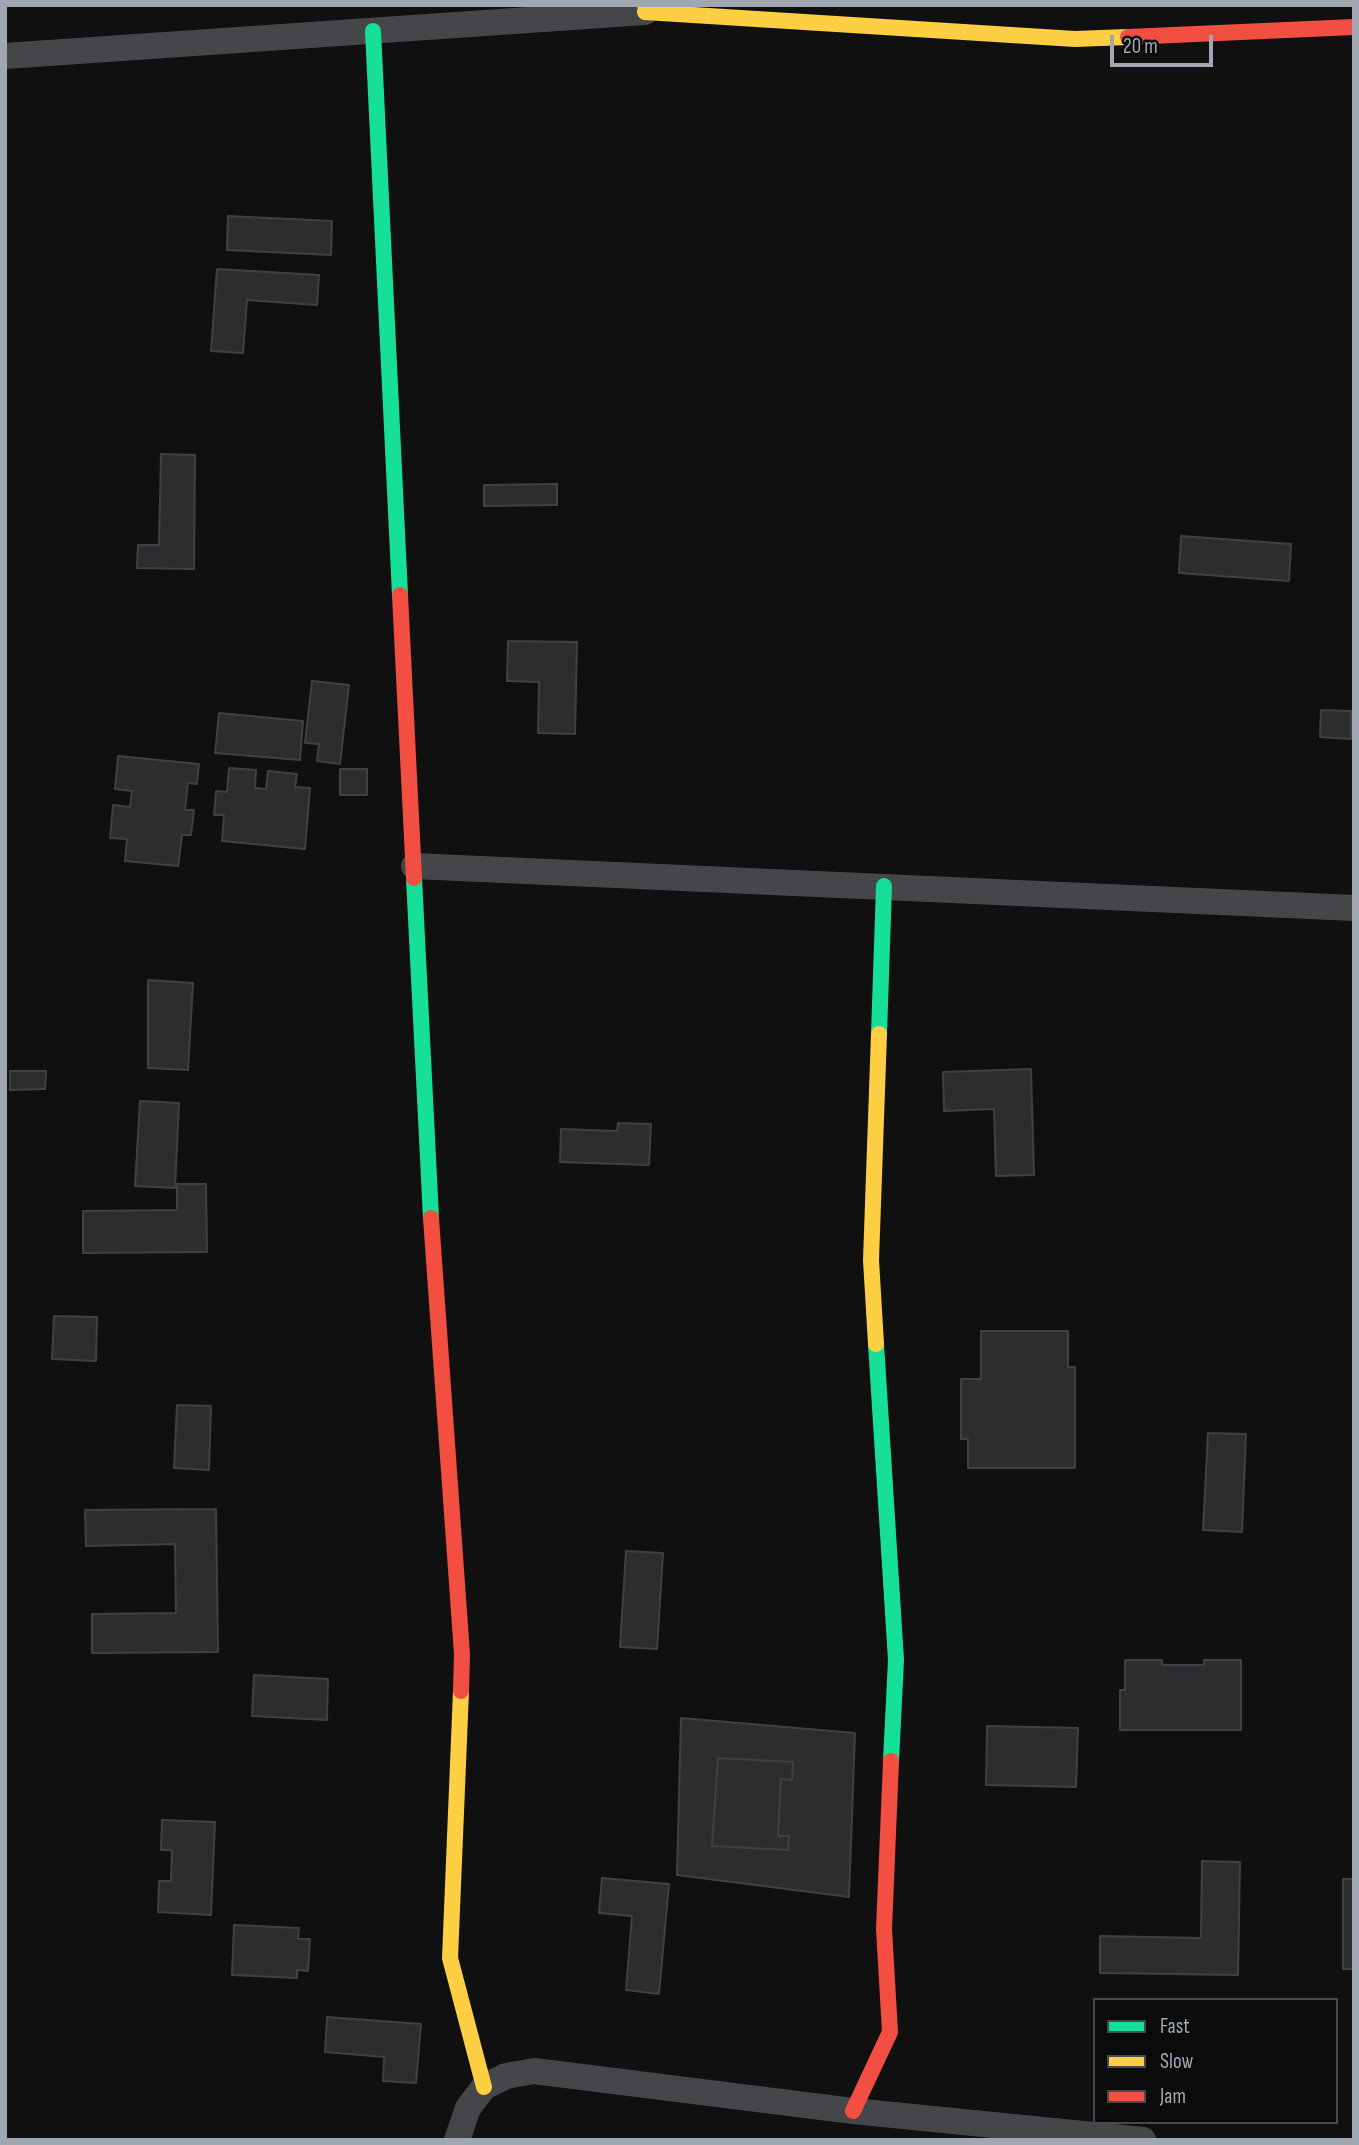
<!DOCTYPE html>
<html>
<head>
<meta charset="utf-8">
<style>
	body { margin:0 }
	#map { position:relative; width:1359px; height:2145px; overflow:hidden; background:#101011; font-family:"Sofia Sans Condensed",sans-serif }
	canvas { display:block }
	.frame { position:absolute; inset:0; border:7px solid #a1a7b1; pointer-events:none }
	.legend { position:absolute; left:1093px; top:1998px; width:245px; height:126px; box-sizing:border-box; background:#0b0b0c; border:2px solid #47494e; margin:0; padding:9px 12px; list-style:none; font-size:21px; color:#a1a7b1 }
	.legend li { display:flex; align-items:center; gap:14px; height:35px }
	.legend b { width:35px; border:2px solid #47494e }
	.scale { position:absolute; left:1110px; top:35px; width:103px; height:32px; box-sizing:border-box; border:4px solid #a1a7b1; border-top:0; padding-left:9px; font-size:21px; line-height:24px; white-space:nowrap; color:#a1a7b1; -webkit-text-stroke:5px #0b0b0c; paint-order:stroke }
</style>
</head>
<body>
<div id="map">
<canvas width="1359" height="2145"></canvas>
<div class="frame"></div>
<ul class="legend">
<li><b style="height:9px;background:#16e098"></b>Fast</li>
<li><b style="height:9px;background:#ffcf43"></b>Slow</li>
<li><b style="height:9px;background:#f24e42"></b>Jam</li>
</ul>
<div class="scale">20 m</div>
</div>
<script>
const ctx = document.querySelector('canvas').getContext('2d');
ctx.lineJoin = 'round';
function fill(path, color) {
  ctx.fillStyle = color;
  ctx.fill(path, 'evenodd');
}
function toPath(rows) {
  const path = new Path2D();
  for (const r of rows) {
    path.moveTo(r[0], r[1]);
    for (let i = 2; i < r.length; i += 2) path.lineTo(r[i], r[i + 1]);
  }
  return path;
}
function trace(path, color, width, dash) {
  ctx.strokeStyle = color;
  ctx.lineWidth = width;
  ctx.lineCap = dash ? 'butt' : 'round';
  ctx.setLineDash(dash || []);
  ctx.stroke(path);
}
const building = toPath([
	[228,216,332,221,331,255,227,250,228,216],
	[217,269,319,275,317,305,247,300,243,353,211,351,217,269],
	[161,454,195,455,194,569,137,568,138,545,159,545,161,454],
	[557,484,557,505,484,506,484,485,557,484],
	[1181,536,1291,544,1289,581,1179,573,1181,536],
	[508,641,577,642,575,734,538,733,539,682,507,681,508,641],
	[312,681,349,685,340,764,317,761,319,744,305,743,312,681],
	[1321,710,1351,711,1351,739,1320,737,1321,710],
	[219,713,303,721,300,760,215,753,219,713],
	[118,756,199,764,197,784,188,783,185,810,194,810,191,835,182,835,178,866,125,861,127,839,110,838,113,805,130,807,132,791,115,789,118,756],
	[229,768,256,770,255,788,266,789,268,771,297,774,295,787,310,788,305,849,222,841,224,815,214,815,216,791,227,792,229,768],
	[340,769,367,769,367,795,340,795,340,769],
	[148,980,193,983,188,1070,148,1068,148,980],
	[1031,1069,1034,1175,996,1176,994,1109,944,1111,943,1072,1031,1069],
	[10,1071,46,1071,45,1089,10,1090,10,1071],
	[140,1101,179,1103,175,1188,135,1186,140,1101],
	[618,1123,651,1124,649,1165,560,1162,561,1129,617,1131,618,1123],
	[177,1184,206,1184,207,1252,83,1253,83,1211,177,1210,177,1184],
	[54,1316,97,1317,96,1361,52,1359,54,1316],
	[981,1331,1068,1331,1068,1367,1075,1367,1075,1468,968,1468,968,1439,961,1439,961,1379,981,1379,981,1331],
	[177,1405,211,1406,209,1470,174,1468,177,1405],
	[1208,1433,1246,1434,1242,1532,1203,1530,1208,1433],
	[216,1509,218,1652,92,1653,92,1614,176,1613,175,1544,86,1546,85,1510,216,1509],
	[626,1551,663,1553,657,1649,620,1647,626,1551],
	[1125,1660,1162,1660,1162,1665,1204,1665,1204,1660,1241,1660,1241,1730,1120,1730,1120,1690,1125,1690,1125,1660],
	[254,1675,328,1679,327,1720,252,1716,254,1675],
	[681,1718,855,1733,849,1897,677,1875,681,1718],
	[718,1758,793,1762,792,1780,781,1779,778,1836,789,1836,788,1850,712,1846,718,1758],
	[987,1726,1078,1728,1076,1787,986,1785,987,1726],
	[718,1758,793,1762,792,1780,781,1779,778,1836,789,1836,788,1850,712,1846,718,1758],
	[162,1820,215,1822,211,1915,158,1912,159,1881,171,1881,172,1850,161,1850,162,1820],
	[1202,1861,1240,1862,1238,1975,1100,1973,1100,1936,1201,1938,1202,1861],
	[602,1878,669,1884,659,1994,626,1990,632,1916,599,1913,602,1878],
	[1343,1879,1354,1879,1354,1969,1343,1969,1343,1879],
	[234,1925,299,1928,298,1939,310,1939,308,1971,297,1970,297,1978,232,1975,234,1925],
	[327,2017,421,2024,416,2083,383,2081,384,2057,325,2052,327,2017]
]);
const street = toPath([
	[5,56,645,12],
	[414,866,1354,908],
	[457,2140,468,2108,484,2087,506,2076,534,2071,853,2111,1143,2140]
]);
const fast = toPath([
	[373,31,400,595],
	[414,878,431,1218],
	[879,1034,884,886],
	[876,1344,896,1660,891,1761]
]);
const slow = toPath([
	[646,5,645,12,1075,39,1128,37],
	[876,1344,871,1260,879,1034],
	[461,1691,450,1958,484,2087]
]);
const jam = toPath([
	[1128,37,1354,27],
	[400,595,414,878],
	[431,1218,462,1654,461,1691],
	[853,2111,890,2032,884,1929,891,1761]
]);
fill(building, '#2c2d2e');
trace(building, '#404144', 2);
trace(street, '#454649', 26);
trace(fast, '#16e098', 16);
trace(slow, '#ffcf43', 16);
trace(jam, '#f24e42', 16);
</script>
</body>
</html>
